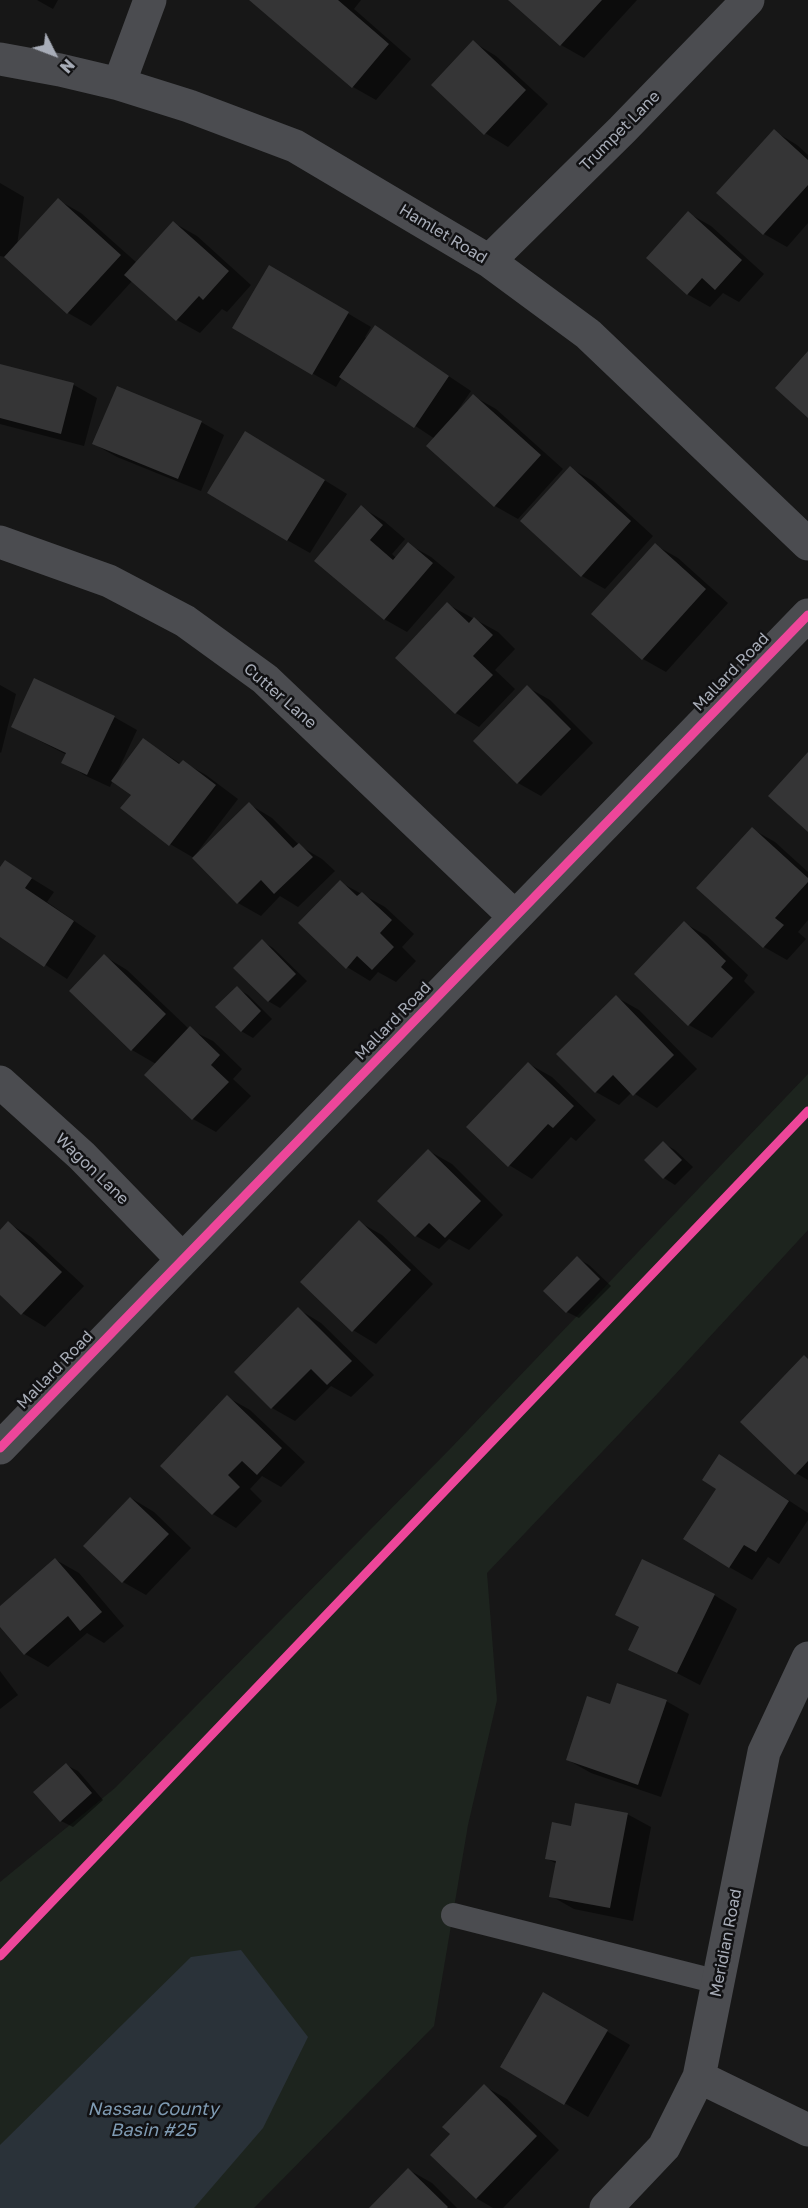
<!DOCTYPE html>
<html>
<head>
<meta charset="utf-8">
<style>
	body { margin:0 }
	#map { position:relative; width:808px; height:2208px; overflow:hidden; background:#171717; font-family:"Golos Text",sans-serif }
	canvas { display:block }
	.north { position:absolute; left:24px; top:24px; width:60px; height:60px; -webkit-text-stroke:4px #111113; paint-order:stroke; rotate:132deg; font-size:16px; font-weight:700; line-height:24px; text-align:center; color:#a8adb8 }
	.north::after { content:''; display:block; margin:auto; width:21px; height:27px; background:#a8adb8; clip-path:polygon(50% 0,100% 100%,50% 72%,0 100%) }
</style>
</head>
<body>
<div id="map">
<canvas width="808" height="2208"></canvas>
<div class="north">N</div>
</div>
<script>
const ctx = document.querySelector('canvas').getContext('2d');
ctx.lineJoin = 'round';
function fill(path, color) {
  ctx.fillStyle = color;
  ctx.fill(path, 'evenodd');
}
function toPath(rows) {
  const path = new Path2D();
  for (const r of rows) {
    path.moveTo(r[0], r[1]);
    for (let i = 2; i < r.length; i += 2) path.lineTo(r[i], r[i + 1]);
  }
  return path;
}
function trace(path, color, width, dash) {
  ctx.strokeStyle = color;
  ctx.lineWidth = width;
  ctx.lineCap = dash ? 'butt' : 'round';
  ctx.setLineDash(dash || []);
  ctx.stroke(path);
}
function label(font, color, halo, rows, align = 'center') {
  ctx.font = font + ' "Golos Text",sans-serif';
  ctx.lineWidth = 5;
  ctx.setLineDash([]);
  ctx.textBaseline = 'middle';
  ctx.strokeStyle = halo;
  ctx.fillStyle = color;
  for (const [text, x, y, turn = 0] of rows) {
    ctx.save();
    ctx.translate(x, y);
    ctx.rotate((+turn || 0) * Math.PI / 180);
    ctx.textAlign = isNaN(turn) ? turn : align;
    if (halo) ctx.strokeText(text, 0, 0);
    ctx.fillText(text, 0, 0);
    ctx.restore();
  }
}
const green = toPath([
	[808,1074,808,1230,658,1393,487,1573,497,1700,468,1825,434,2026,254,2208,0,2208,0,1882,115,1788,450,1449]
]);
const water = toPath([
	[241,1950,308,2037,263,2128,194,2208,0,2208,0,2145,191,1957]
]);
const shadow = toPath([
	[37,0,58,0,53,9],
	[252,0,361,0,354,9,411,59,376,100,353,87],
	[511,0,637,0,584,58,561,45],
	[473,42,496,56,548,104,508,147,485,133],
	[774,131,797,145,808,155,808,223,787,247,764,234],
	[0,183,24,197,17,245,58,200,81,213,137,263,174,223,197,236,251,285,227,312,222,309,200,333,177,320,133,280,91,326,68,313,6,257,0,256],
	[688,213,711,226,764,274,739,302,723,293,710,307,687,294],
	[269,267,371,327,365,337,367,339,375,327,471,391,458,410,460,411,473,396,496,409,563,469,518,519,495,506,435,439,342,377,336,387,234,328],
	[0,366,74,385,97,398,84,446,0,424],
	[201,422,224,435,201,491,117,457,94,444],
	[269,446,347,494,310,553,287,540],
	[570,468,593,481,653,536,605,589,582,576],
	[361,507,384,521,405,539,392,554,396,558,408,544,431,557,455,577,407,632,384,619],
	[655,545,678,558,728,603,666,672,643,659,593,614],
	[447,604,498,632,515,649,495,670,515,689,479,727,456,713,397,658],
	[0,685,16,694,1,753,0,752],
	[527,687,550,700,593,743,541,796,518,783],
	[114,717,137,730,117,773,144,740,181,764,183,762,206,775,238,799,196,854,249,804,272,818,300,846,322,859,335,871,298,907,280,896,261,916,238,903,194,858,170,844,123,808,133,795,113,780,110,787,86,776,63,762,67,755,13,727],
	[752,829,775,842,808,872,808,920,798,932,806,939,787,960,764,947,698,888],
	[5,862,54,892,47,902,96,936,67,979,0,935,0,869],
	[340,882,385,907,414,934,402,947,416,961,396,982,378,972,370,981,347,967],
	[684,923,707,936,748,975,744,981,755,992,712,1038,689,1025,636,974],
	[262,941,273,948,307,981,280,1008,268,1001],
	[104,956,127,970,189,1029,213,1041,242,1069,233,1079,251,1096,216,1132,193,1119,156,1064,132,1050],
	[237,988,248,995,272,1019,253,1038,241,1031],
	[616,997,639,1010,697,1069,657,1108,632,1092,619,1105,596,1092],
	[529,1064,552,1077,596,1120,576,1141,571,1137,532,1179,509,1165],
	[663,1143,675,1150,693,1167,675,1185,664,1178],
	[429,1151,452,1164,503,1215,469,1250,449,1239,439,1249,416,1236],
	[359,1222,382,1235,433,1284,376,1344,353,1330],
	[8,1223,31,1237,84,1286,45,1327,22,1313,0,1292,0,1232],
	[577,1258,589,1265,611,1286,579,1318,567,1312],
	[298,1309,321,1323,374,1375,351,1397,331,1386,295,1421,272,1408],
	[808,1359,808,1480,796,1473],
	[227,1397,250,1410,305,1462,281,1487,262,1476,250,1489,262,1501,236,1528,213,1514,162,1465],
	[742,1470,808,1513,808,1520,779,1564,768,1557,752,1580,729,1567],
	[131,1498,154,1512,191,1548,146,1595,123,1582],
	[56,1560,79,1573,124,1626,104,1643,87,1633,48,1667,25,1654,0,1624,0,1608],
	[714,1595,737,1609,700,1685,630,1649,640,1628,617,1615],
	[0,1671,18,1695,0,1709],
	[666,1701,689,1714,661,1797,591,1773,568,1760,611,1706],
	[66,1765,78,1771,103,1800,73,1827,61,1821],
	[627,1814,651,1827,633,1921,574,1909,551,1896,557,1864,546,1858,572,1827],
	[544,1994,630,2045,588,2117,502,2066],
	[484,2086,507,2099,559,2150,503,2208,493,2208,476,2198,452,2134],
	[409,2170,432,2183,457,2208,371,2208]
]);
const building = toPath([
	[249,0,338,0,389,44,352,88],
	[508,0,602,0,560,46],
	[473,40,526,90,484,135,431,85],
	[774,129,808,160,808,185,763,235,716,193],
	[58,198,121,255,67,314,4,257],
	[688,211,742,260,715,290,702,278,687,295,646,258],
	[173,221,229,271,203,300,199,296,176,321,124,275],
	[269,265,349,312,312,375,232,328],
	[375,325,449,376,414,428,339,377],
	[808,351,808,418,775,388],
	[0,364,74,383,61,434,0,418],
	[117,386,202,421,178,479,92,444],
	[473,394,541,455,494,507,426,446],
	[245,431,325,480,287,541,207,493],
	[570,466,631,521,581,577,520,521],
	[361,505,383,525,370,540,393,560,408,542,433,563,384,620,314,561],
	[655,543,706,589,642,660,591,614],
	[447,602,469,623,474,617,493,635,473,656,493,675,455,714,395,658],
	[34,678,115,716,87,775,61,763,66,753,11,727],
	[527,685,571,729,517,784,473,741],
	[143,738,179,764,183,760,216,785,169,846,120,808,131,795,111,781],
	[808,752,808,832,768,796],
	[249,802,293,848,299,843,313,857,274,894,261,880,237,904,192,858],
	[752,827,808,878,808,882,775,918,784,925,763,948,696,888],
	[5,860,32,878,25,888,74,921,44,967,0,937,0,867],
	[340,880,357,896,362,892,392,920,380,933,394,947,372,970,357,956,346,969,298,923],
	[684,921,726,961,721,967,733,978,688,1026,634,974],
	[262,939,296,974,268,1002,233,968],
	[104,954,166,1014,131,1051,69,991],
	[237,986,261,1011,241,1032,215,1007],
	[616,995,674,1055,633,1096,613,1075,595,1093,556,1054],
	[190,1026,220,1055,211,1065,229,1082,192,1120,144,1075],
	[528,1062,574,1106,553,1128,548,1124,508,1167,466,1127],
	[663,1141,682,1160,663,1179,644,1160],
	[428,1149,481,1201,445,1238,429,1223,415,1237,377,1201],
	[359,1220,411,1270,352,1332,300,1282],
	[8,1221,62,1272,21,1315,0,1295,0,1230],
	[577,1256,600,1279,566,1313,543,1291],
	[298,1307,352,1361,327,1385,311,1369,271,1409,234,1372],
	[804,1355,808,1359,808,1461,795,1475,740,1422],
	[227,1395,282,1448,257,1475,242,1461,228,1475,240,1487,212,1515,160,1466],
	[719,1454,789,1501,756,1552,744,1545,729,1568,683,1539,716,1489,702,1480],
	[130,1497,169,1534,122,1583,83,1546],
	[55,1558,102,1612,80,1631,68,1616,24,1655,0,1627,0,1606],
	[642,1559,715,1594,677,1673,628,1650,639,1627,615,1615],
	[617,1683,667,1700,638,1785,566,1760,587,1696,610,1704],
	[66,1763,92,1793,60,1822,33,1792],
	[575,1803,628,1813,610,1908,549,1897,556,1861,545,1859,552,1822,571,1826],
	[543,1992,608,2030,564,2105,500,2067],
	[484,2084,537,2136,476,2199,430,2155,450,2134,442,2127],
	[408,2168,448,2207,447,2208,369,2208]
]);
const service = toPath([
	[453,1915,718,1982]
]);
const minor = toPath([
	[0,59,60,70,119,84,189,106,295,146,489,261,588,334,808,544],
	[119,84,150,0],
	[489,261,622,130,748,0],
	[0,542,109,581,185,621,265,679,515,917],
	[0,1082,82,1156,182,1259],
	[0,1448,808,615],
	[699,2077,808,2130],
	[606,2208,664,2147,699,2077,764,1752,808,1658]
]);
const cycleway = toPath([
	[0,1448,808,615],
	[0,1956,808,1111]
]);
const streetNames = [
	["Trumpet Lane",620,131,-45],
	["Hamlet Road",443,234,31],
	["Mallard Road",731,672,-46],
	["Cutter Lane",280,696,41],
	["Mallard Road",393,1021,-46],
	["Wagon Lane",92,1169,44],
	["Mallard Road",55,1370,-46],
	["Meridian Road",726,1943,-79]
];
const waterNames = [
	["Nassau County",153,2109],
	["Basin #25",153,2130]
];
fill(green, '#1d241e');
fill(water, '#2a3239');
fill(shadow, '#0007');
fill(building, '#353536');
trace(service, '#4b4c50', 24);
trace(minor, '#4b4c50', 33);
trace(cycleway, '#ed469a', 9);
label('16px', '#a8adb8', '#111113', streetNames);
label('italic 18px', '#7f9bb3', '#111113', waterNames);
</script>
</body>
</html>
